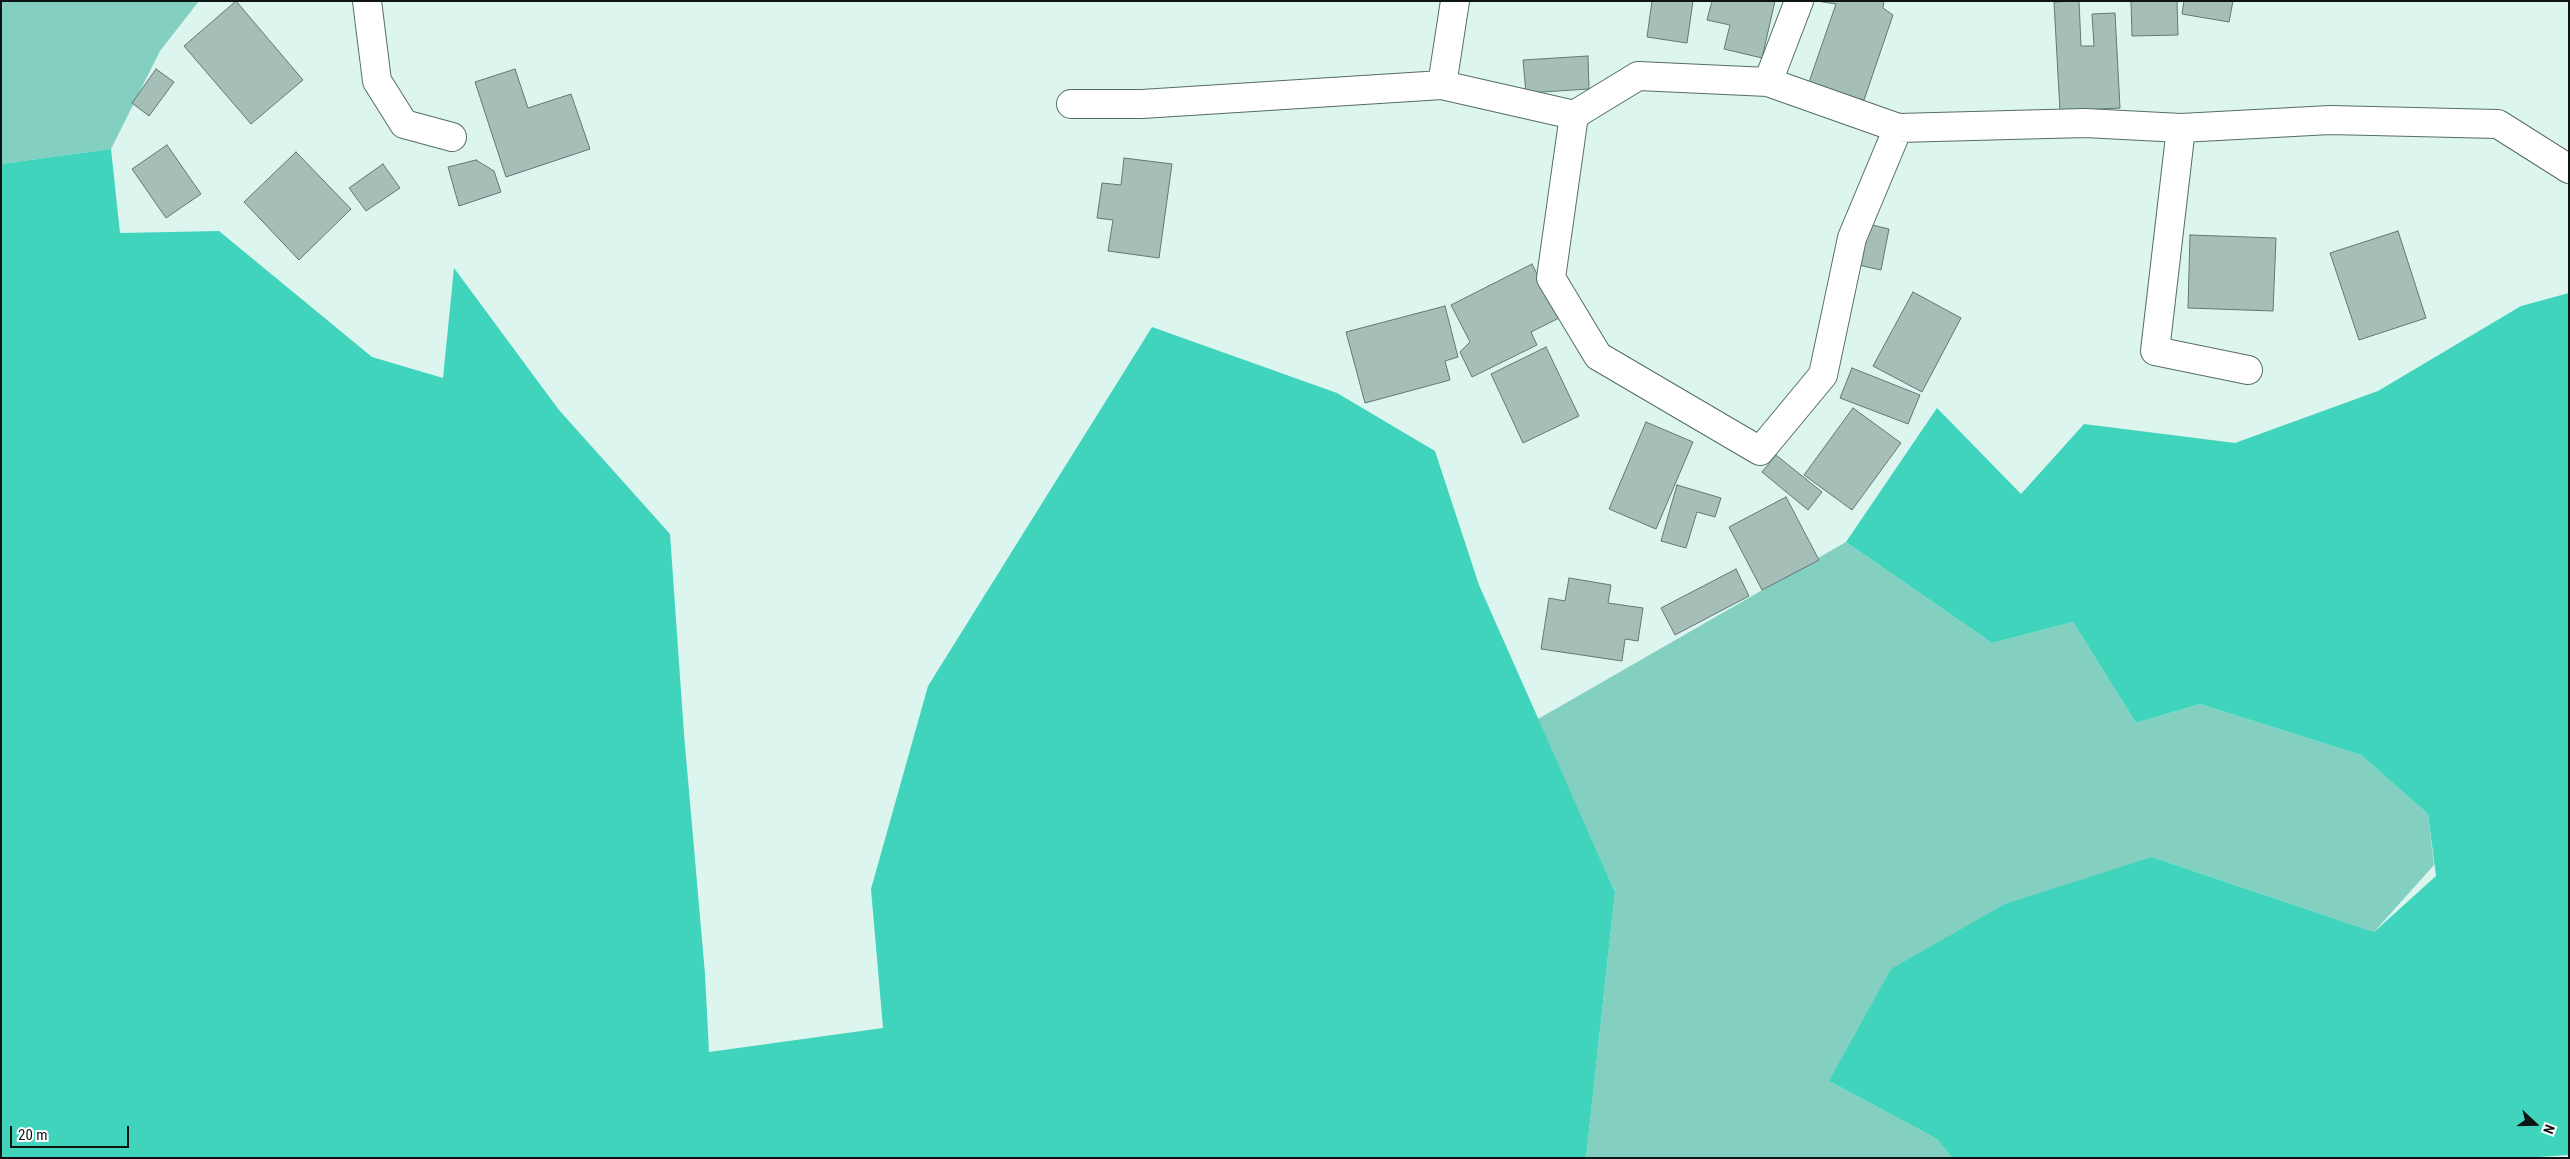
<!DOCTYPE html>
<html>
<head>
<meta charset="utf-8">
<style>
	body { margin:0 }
	#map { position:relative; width:2570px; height:1159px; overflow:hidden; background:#dcf5ef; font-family:"Roboto Condensed",sans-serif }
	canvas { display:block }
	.frame { position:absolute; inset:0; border:2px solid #0c1513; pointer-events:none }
	.north { position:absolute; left:2510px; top:1099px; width:50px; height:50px; -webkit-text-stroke:4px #fff; paint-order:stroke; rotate:111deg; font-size:14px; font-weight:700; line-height:20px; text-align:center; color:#0c1513 }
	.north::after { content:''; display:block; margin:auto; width:18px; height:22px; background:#0c1513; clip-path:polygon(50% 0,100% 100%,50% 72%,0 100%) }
	.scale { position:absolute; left:10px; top:1126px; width:119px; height:22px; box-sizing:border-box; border:2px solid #0c1513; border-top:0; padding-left:6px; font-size:15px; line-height:18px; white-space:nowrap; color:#0c1513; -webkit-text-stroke:4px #fff; paint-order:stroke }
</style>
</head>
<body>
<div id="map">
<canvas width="2570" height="1159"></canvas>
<div class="frame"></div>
<div class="north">N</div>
<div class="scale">20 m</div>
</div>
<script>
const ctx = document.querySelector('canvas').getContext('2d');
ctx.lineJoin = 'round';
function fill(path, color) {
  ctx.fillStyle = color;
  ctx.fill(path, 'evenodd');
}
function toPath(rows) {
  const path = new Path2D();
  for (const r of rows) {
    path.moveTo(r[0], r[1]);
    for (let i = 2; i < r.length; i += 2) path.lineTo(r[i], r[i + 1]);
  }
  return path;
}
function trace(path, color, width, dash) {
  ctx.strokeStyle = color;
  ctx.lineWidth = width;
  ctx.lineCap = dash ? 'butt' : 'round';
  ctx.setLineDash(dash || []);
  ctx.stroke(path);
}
const green = toPath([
	[1,1,199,1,160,51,111,149,1,164],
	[1846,542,1992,643,2073,622,2136,723,2200,704,2361,755,2428,814,2434,865,2374,932,2152,857,1829,1081,1937,1139,1952,1158,1586,1158,1615,892,1538,719]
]);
const forest = toPath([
	[111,149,120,233,219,231,372,357,443,378,454,268,559,410,670,534,684,734,705,974,709,1052,883,1028,871,889,928,686,1152,327,1337,393,1435,451,1479,585,1615,892,1586,1158,1,1158,1,164],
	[2569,293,2569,1155,2522,1158,1952,1158,1937,1139,1829,1081,1891,969,2005,904,2152,857,2374,932,2436,876,2428,814,2361,755,2200,704,2136,723,2073,622,1992,643,1846,542,1937,408,2021,494,2084,424,2235,443,2378,391,2521,306]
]);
const building = toPath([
	[236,1,303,80,251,124,184,46,236,1],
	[1652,1,1693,1,1687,43,1647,37,1652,1],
	[1712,1,1775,1,1762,58,1724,49,1730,25,1707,20,1712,1],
	[1817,1,1884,1,1883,8,1893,15,1864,100,1808,85,1836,4,1817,1],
	[2079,1,2081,46,2094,46,2092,14,2115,13,2120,108,2060,111,2054,2,2079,1],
	[2131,1,2177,1,2178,35,2132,36,2131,1],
	[2184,1,2233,1,2229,22,2182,14,2184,1],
	[1588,56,1589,89,1526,93,1523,60,1588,56],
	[156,69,174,82,149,116,132,103,156,69],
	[515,69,528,108,571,94,590,149,506,177,475,82,515,69],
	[167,145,201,194,166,218,132,169,167,145],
	[296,152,351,209,299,260,244,202,296,152],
	[1124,158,1172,164,1159,258,1108,251,1113,220,1097,218,1102,183,1121,185,1124,158],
	[476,160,494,171,501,192,459,206,448,167,476,160],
	[383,164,400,188,366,211,349,188,383,164],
	[1868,224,1889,229,1881,270,1858,265,1868,224],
	[2398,231,2426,318,2359,340,2330,253,2398,231],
	[2190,235,2276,238,2273,311,2188,308,2190,235],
	[1532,264,1559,318,1531,332,1537,345,1472,377,1460,352,1470,342,1451,305,1532,264],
	[1913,292,1961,318,1922,392,1873,366,1913,292],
	[1445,306,1458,357,1445,361,1450,380,1365,403,1346,332,1445,306],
	[1546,347,1579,416,1523,443,1491,374,1546,347],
	[1852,368,1920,395,1908,424,1840,398,1852,368],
	[1853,408,1901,443,1852,510,1804,475,1853,408],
	[1646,422,1693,442,1656,529,1609,509,1646,422],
	[1776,455,1822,492,1808,510,1762,472,1776,455],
	[1677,485,1721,498,1715,517,1697,512,1686,548,1661,541,1677,485],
	[1786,497,1819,560,1762,590,1729,527,1786,497],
	[1736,569,1749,596,1675,635,1661,608,1736,569],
	[1569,578,1611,585,1608,603,1643,608,1638,641,1625,639,1622,661,1541,649,1549,598,1565,601,1569,578]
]);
const street = toPath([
	[367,1,377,81,404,124,452,137],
	[1799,1,1768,82,1898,128,2085,123,2181,128],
	[1768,82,1638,76,1574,115,1551,278,1598,356,1760,451,1823,375,1852,238,1898,128],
	[1442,85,1455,1],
	[1071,104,1142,104,1442,85,1574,115],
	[2248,370,2155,351,2181,128,2330,120,2498,124,2569,169]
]);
fill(green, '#83d0c0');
fill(forest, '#40d4bc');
fill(building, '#a6beb8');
trace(building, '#617873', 1);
trace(street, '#566c67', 30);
trace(street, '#fff', 28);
</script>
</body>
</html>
